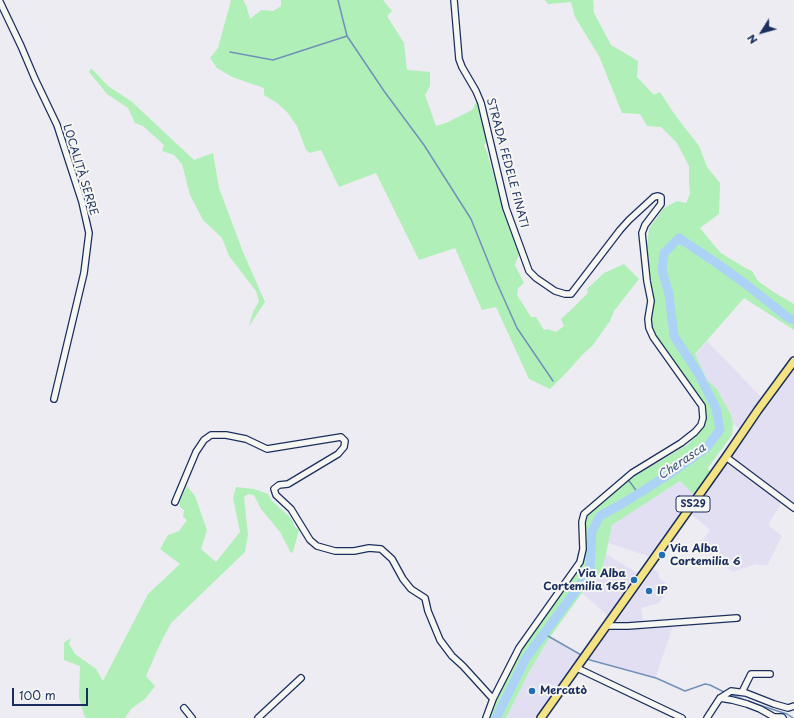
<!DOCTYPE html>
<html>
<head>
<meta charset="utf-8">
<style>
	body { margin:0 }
	#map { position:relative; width:794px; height:718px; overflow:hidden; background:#edecf2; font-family:"Playpen Sans",sans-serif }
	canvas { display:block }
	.north { position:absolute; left:742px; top:12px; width:40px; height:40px; -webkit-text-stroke:3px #f6f6f2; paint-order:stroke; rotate:233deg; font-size:11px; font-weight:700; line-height:16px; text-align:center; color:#1b2f5e }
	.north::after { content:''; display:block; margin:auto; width:14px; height:18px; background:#1b2f5e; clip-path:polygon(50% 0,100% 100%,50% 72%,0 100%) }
	.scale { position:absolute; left:12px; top:688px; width:76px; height:18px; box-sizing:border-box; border:2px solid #1b2f5e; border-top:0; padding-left:5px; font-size:12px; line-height:14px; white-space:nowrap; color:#1b2f5e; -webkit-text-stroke:3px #f6f6f2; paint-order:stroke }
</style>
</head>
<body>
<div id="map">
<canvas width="794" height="718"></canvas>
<div class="north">N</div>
<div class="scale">100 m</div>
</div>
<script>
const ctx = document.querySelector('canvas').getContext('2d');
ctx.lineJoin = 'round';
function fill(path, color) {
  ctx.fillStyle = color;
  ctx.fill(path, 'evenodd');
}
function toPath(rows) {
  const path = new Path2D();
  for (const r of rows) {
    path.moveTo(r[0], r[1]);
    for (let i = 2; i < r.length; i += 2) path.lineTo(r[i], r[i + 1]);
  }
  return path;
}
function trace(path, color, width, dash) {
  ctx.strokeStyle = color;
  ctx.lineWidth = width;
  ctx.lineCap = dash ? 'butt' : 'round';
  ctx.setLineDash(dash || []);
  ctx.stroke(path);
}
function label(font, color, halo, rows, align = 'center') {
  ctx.font = font + ' "Playpen Sans",sans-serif';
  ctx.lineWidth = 4;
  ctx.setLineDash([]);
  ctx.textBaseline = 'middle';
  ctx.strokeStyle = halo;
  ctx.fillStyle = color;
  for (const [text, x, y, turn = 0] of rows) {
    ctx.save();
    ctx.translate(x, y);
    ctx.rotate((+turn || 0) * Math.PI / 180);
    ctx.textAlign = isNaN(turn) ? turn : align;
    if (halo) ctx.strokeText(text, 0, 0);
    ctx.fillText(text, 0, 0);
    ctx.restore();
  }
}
const built = toPath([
	[707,341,762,398,741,430,733,424,731,415,717,389,707,380,695,355],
	[793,370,794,371,794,502,785,497,768,525,782,536,767,566,755,564,733,572,698,546,710,530,691,514],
	[680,481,694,495,651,557,608,543,612,525],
	[606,554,639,574,608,616,582,593,601,573],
	[654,569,659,573,659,578,671,587,659,603,641,608,645,629,673,626,655,679,589,659],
	[550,637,581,656,538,718,509,718,506,716,528,674]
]);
const green = toPath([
	[231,0,243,0,246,5,250,19,261,10,273,11,281,6,281,0,383,0,392,11,387,16,404,43,407,70,430,72,430,86,425,95,436,126,448,122,472,110,477,101,480,109,488,140,484,145,487,152,501,202,519,254,515,265,524,283,518,288,517,295,531,317,536,317,544,330,547,329,556,332,564,326,561,319,575,306,588,293,587,289,604,273,624,264,639,279,614,311,610,321,593,345,582,355,568,371,550,389,529,379,496,307,482,310,455,248,419,260,376,173,339,187,321,150,310,153,306,150,297,126,287,112,277,103,264,95,264,88,232,77,217,68,210,58,218,48],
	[545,0,593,0,594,13,611,45,638,61,637,77,654,95,660,92,675,115,699,146,707,167,720,183,719,214,700,228,713,244,721,253,747,269,752,271,758,281,775,293,794,304,794,330,744,298,695,354,707,380,717,389,731,415,733,424,732,435,708,468,710,472,694,495,680,481,612,525,606,554,601,573,582,593,550,637,528,674,506,718,489,718,493,709,494,703,520,653,581,563,585,552,585,523,589,514,633,477,687,445,698,434,705,425,706,416,704,405,657,338,652,329,652,317,653,301,647,248,649,228,664,208,677,201,686,203,690,194,689,183,689,166,677,143,661,127,647,126,640,114,622,113,599,56,575,17,571,2,548,4],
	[91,68,108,86,131,101,194,160,213,153,219,188,243,252,265,302,249,326,253,312,259,301,256,291,229,256,222,238,203,220,190,195,182,164,174,155,162,151,164,145,143,126,135,123,128,108,107,94,89,72],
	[187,486,195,496,207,530,201,549,216,562,240,532,233,498,236,487,254,489,268,494,272,501,291,518,295,527,299,530,293,552,291,553,280,532,261,509,254,495,248,494,244,497,248,535,245,552,171,623,160,644,146,676,155,686,145,699,131,709,125,718,86,718,84,715,79,697,80,666,64,660,64,643,66,641,71,638,69,644,75,654,96,669,103,681,148,594,180,564,160,549,168,535,179,531,187,520,183,517,184,510,180,507,179,502]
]);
const stream = toPath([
	[338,0,347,36,384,91,424,145,471,219,496,281,517,328,553,381],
	[230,52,273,60,347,36],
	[627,478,638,493],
	[542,636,548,636,583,656],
	[586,658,590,660,656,678,685,691,705,684,710,685,726,693],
	[729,694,756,704,787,714,793,718]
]);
const river = toPath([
	[496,718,526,658,583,581,590,570,592,531,600,516,625,502,668,475,706,448,720,430,716,408,698,373,674,336,669,294,662,270,664,253,679,238,715,262,747,285,772,305,790,319,794,320]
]);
const minor = toPath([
	[454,0,459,59,462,67,476,91,481,103,506,208,529,271,536,278,555,291,565,294,571,294,620,230,629,220,654,197,658,196,661,197,661,204,645,225,642,233,647,281,651,301,648,319,649,328,653,337,702,406,703,418,701,425,695,432,681,443,632,473,584,514,582,522,583,549,580,562,519,648,493,699,486,718],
	[0,2,21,46,35,79,57,125,82,202,89,233,84,273,54,399],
	[726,457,794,508],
	[175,502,196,452,204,440,211,435,226,435,246,439,267,449,341,437,345,441,344,447,338,454,288,484,279,485,274,489,276,495,291,509,310,540,317,546,335,551,354,551,369,548,381,549,392,559,403,579,411,589,425,598,428,611,440,640,452,656,463,666,493,699],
	[606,626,628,626,737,618],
	[577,668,682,718],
	[742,692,751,674,770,674],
	[720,698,732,700,747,704,760,709,774,717,782,717,783,718],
	[184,708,192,718],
	[258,718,301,678],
	[707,718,720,698,731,691,746,693,774,704,788,708,794,706]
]);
const major = toPath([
	[541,718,726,457,758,410,794,361]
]);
const markers = [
	[662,555,4,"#1f6fb2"],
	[634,580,4,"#1f6fb2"],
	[649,591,4,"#1f6fb2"],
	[532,691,4,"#1f6fb2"]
];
const shields = [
	[693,504,34]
];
const shieldNames = [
	["SS29",693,504]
];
const streetNames = [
	["STRADA FEDELE FINATI",507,163,75],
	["LOCALITÀ SERRE",80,170,73]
];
const poiNames = [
	["Via Alba",670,549],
	["Cortemilia 6",670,562],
	["Via Alba",626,574,"right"],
	["Cortemilia 165",626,587,"right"],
	["IP",657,591],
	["Mercatò",540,691]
];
const waterNames = [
	["Cherasca",682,462,-34]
];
fill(built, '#e3dff3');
fill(green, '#b0efb7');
trace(stream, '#7291b9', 1.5);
trace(river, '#acd3f6', 9);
trace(minor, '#1b2f5e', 8);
trace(major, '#1b2f5e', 10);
trace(minor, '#f6f6f2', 5.5);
trace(major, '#f4e382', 7);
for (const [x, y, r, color] of markers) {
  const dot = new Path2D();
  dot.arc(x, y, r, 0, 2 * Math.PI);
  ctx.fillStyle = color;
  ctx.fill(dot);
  trace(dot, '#f6f6f2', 1.5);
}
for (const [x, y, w] of shields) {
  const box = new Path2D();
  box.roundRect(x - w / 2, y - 8, w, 16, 3);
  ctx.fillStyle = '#f6f6f2';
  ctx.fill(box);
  trace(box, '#1b2f5e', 1);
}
label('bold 10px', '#1b2f5e', null, shieldNames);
label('11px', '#1b2f5e', '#f6f6f2', streetNames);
label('bold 11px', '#1b2f5e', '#f6f6f2', poiNames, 'left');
label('italic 12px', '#3f5884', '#f6f6f2', waterNames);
</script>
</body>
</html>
